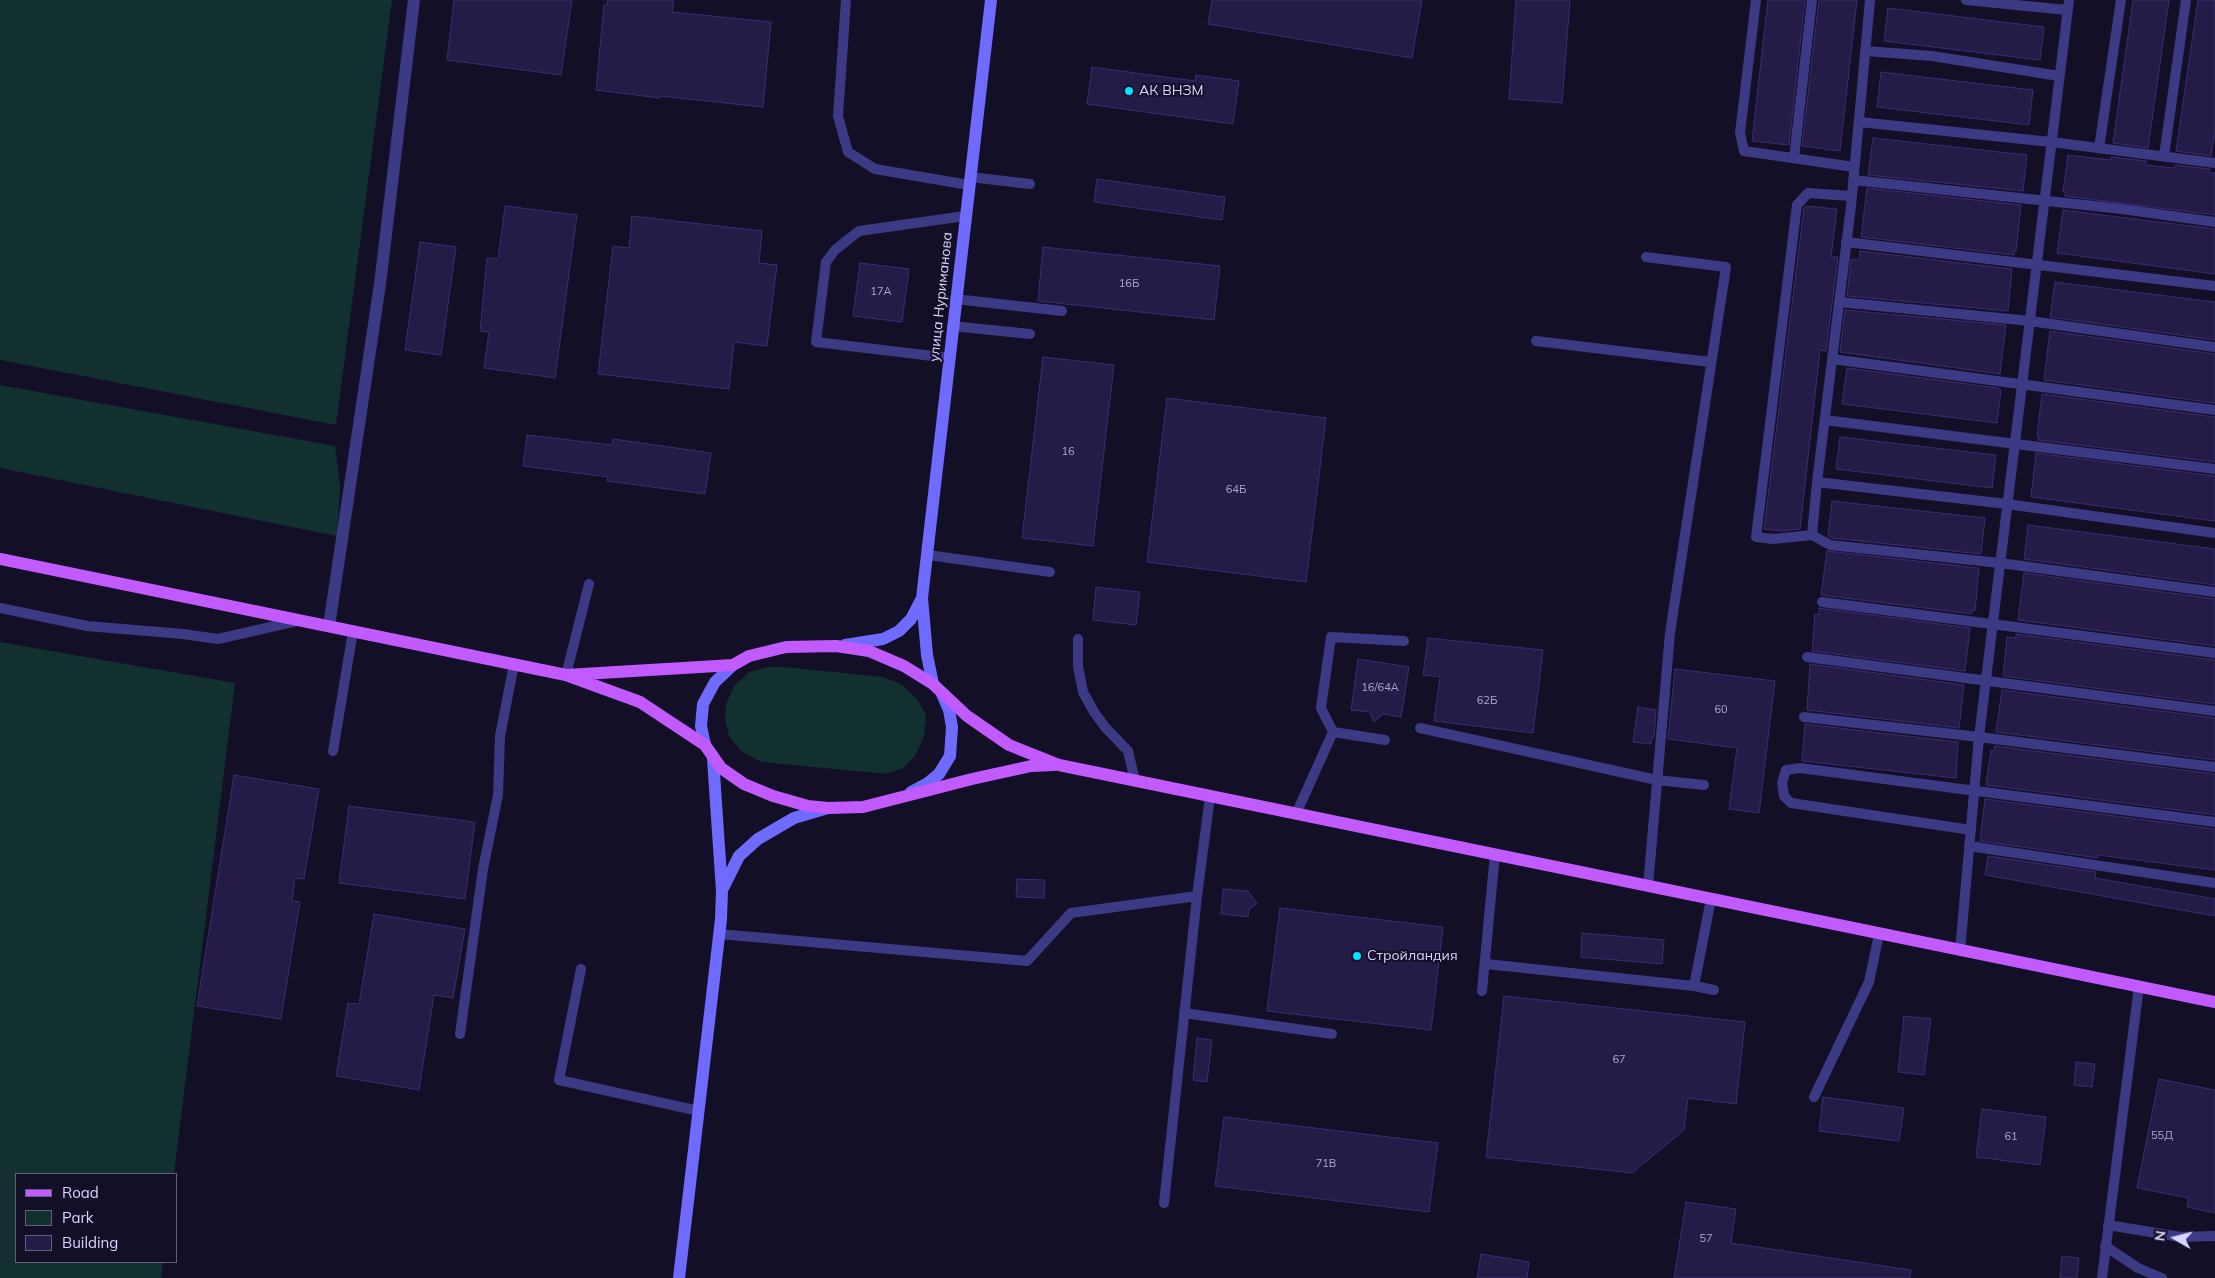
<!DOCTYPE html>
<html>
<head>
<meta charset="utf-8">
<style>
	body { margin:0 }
	#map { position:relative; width:2215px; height:1278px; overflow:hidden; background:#130f26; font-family:Mulish,sans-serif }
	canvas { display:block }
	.legend { position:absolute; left:15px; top:1173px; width:162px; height:90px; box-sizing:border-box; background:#130f26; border:1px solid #625e7d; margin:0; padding:6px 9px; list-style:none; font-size:15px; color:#d9d4ff }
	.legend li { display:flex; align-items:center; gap:10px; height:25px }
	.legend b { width:25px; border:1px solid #625e7d }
	.north { position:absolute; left:2150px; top:1213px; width:50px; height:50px; -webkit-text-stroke:4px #130f26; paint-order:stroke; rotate:278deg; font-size:14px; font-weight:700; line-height:20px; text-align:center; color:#d9d4ff }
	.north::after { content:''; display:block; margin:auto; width:18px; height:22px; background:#d9d4ff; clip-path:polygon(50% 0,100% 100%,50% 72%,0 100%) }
</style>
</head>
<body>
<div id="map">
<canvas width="2215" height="1278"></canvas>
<ul class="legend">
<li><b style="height:6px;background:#c25bff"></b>Road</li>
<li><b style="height:14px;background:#12302f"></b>Park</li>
<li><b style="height:14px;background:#241b47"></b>Building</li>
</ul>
<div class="north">N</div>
</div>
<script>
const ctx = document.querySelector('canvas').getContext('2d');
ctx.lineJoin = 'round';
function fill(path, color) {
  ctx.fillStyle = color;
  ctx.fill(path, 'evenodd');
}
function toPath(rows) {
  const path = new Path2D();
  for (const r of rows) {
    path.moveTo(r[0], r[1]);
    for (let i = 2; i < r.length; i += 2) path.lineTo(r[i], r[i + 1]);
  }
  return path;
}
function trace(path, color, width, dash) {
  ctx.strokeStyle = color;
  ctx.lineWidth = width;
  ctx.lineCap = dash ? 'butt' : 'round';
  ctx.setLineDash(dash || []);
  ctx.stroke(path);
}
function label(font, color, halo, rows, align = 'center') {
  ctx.font = font + ' Mulish,sans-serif';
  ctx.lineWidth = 4;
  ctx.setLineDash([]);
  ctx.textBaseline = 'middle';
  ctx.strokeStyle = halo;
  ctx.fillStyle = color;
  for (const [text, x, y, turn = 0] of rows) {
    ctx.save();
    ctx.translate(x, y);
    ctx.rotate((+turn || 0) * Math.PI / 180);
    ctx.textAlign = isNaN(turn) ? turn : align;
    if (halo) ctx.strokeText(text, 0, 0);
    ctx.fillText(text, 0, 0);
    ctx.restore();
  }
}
const green = toPath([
	[0,0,392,0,336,425,0,360],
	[0,385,335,446,340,486,337,536,0,468],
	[0,642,235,683,174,1174,16,1174,16,1262,163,1262,161,1278,0,1278],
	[769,667,784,667,883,677,901,684,917,699,926,715,924,736,915,756,903,768,887,774,761,762,741,751,729,736,725,719,726,704,734,686,749,672]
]);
const building = toPath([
	[454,0,572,0,561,75,447,60,454,0],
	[608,0,674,0,672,12,771,22,763,107,660,96,660,98,596,90,604,5,607,5,608,0],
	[1212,0,1422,0,1412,58,1208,24,1212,0],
	[1516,0,1570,0,1562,103,1509,99,1516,0],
	[1768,0,1805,0,1789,145,1752,141,1768,0],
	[1819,0,1857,0,1840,151,1802,146,1819,0],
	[2133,0,2169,0,2148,148,2113,143,2133,0],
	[2198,0,2215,0,2215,130,2211,156,2176,151,2198,0],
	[1888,8,2044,27,2040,60,1884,41,1888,8],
	[1092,67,1195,81,1196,75,1239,81,1233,124,1087,104,1092,67],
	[1881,72,2033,90,2029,125,1877,107,1881,72],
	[1873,138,2027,155,2023,191,1868,175,1873,138],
	[2068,155,2111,160,2111,157,2146,161,2146,165,2174,168,2175,165,2210,169,2209,173,2215,173,2215,215,2065,196,2065,192,2063,192,2068,155],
	[1097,179,1225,197,1222,220,1094,202,1097,179],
	[1867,188,2021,205,2016,251,2014,251,2014,255,1861,237,1867,188],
	[505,206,577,215,555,378,484,368,489,332,480,331,487,258,498,259,505,206],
	[1806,206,1837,209,1831,257,1838,257,1826,351,1820,350,1800,529,1782,531,1764,529,1804,208,1806,206],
	[2063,210,2215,229,2215,274,2057,253,2063,210],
	[632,216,762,231,759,263,777,265,767,346,734,342,729,389,598,374,613,246,629,248,632,216],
	[420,242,456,247,441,355,405,350,420,242],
	[1043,247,1220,266,1214,320,1038,301,1043,247],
	[1860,251,2012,269,2008,311,1847,296,1851,259,1859,260,1860,251],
	[860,263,909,269,902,322,853,316,860,263],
	[2055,282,2215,302,2215,340,2050,317,2055,282],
	[1845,310,2006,325,2000,374,1840,352,1845,310],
	[2050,331,2215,354,2215,403,2044,380,2050,331],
	[1043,357,1114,365,1093,546,1022,538,1043,357],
	[1847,368,1998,388,2001,390,1997,423,1842,404,1847,368],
	[2042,394,2215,417,2215,462,2038,440,2039,436,2037,436,2042,394],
	[1167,398,1326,418,1306,582,1147,562,1167,398],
	[527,435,612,445,613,439,711,453,705,494,607,481,608,477,523,466,527,435],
	[1840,437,1996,455,1992,488,1836,469,1840,437],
	[2036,453,2215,476,2215,521,2031,497,2036,453],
	[1832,501,1985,518,1981,554,1832,538,1828,536,1832,501],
	[2028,525,2215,549,2215,585,2024,559,2028,525],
	[1827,551,1979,568,1975,611,1972,610,1972,614,1821,595,1827,551],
	[2024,573,2215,599,2215,646,2018,620,2024,573],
	[1096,587,1140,592,1136,625,1093,620,1096,587],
	[1819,608,1970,628,1965,671,1812,651,1815,614,1819,615,1819,608],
	[2016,634,2215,660,2215,704,2003,676,2007,637,2016,638,2016,634],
	[1428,638,1543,650,1533,733,1434,721,1440,677,1423,675,1428,638],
	[1358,659,1409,667,1401,717,1383,714,1374,722,1370,712,1351,710,1358,659],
	[1810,664,1964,685,1959,728,1807,710,1810,664],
	[1675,669,1775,681,1759,813,1729,809,1737,748,1668,739,1675,669],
	[2002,690,2215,718,2215,760,1996,732,2002,690],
	[1638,707,1656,710,1654,738,1652,737,1651,744,1633,742,1638,707],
	[1805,724,1958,742,1956,778,1802,761,1805,724],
	[1995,746,2215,774,2215,815,1986,785,1991,750,1994,751,1995,746],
	[234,775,319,789,304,879,295,878,292,901,300,902,281,1019,197,1006,234,775],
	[1985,799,2215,829,2215,870,2098,855,2098,858,1980,841,1985,799],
	[349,806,475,822,465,899,339,883,349,806],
	[1988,856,2096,872,2095,878,2215,899,2215,916,1985,875,1988,856],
	[1017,879,1045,880,1044,898,1016,897,1017,879],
	[1223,889,1248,891,1257,904,1249,909,1248,917,1221,914,1223,889],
	[1280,908,1443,927,1431,1030,1267,1011,1280,908],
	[374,914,465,929,453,998,434,995,419,1090,336,1076,348,1003,359,1004,374,914],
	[1582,933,1664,940,1662,964,1581,957,1582,933],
	[1504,996,1745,1022,1736,1104,1688,1098,1684,1130,1632,1173,1486,1157,1504,996],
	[1904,1016,1931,1019,1924,1075,1898,1072,1904,1016],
	[1197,1038,1212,1040,1207,1082,1193,1080,1197,1038],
	[2076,1062,2095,1064,2092,1087,2074,1085,2076,1062],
	[2159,1079,2215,1090,2215,1213,2187,1207,2189,1198,2137,1188,2159,1079],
	[1823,1097,1904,1108,1899,1141,1819,1131,1823,1097],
	[1982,1109,2046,1117,2040,1165,1976,1157,1982,1109],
	[1224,1117,1438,1143,1429,1212,1215,1186,1224,1117],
	[1686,1202,1736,1209,1731,1243,1911,1270,1910,1278,1674,1278,1686,1202],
	[1481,1254,1529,1262,1527,1278,1477,1278,1481,1254],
	[2062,1256,2079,1258,2077,1278,2060,1278,2062,1256]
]);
const lane = toPath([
	[846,0,838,116,848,152,875,169,969,185],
	[1756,0,1740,133,1744,151,1854,167],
	[1870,0,1851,206,1817,482,2007,504,2215,533],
	[1966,0,2067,10],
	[1866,51,1932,56,2059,76],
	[1859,122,2051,142,2215,163],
	[2099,148,2121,0],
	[2164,156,2186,0],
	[1794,158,1812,0],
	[970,177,1030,184],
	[1853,180,2122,209,2215,222],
	[1846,242,2215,286],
	[1646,257,1726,267,1670,633,1648,886],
	[955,299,1062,311],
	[1839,302,2030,321,2215,347],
	[952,326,1030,334],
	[1536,341,1710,362],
	[949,358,816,342,826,262,835,250,859,231,965,216],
	[1832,359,2215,410],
	[1825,420,2215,469],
	[1817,482,1812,535,1830,545,2000,563,2215,592],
	[1812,535,1773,539,1756,537,1797,205,1808,193,1851,196],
	[928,555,1050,572],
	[1822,602,2215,653],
	[0,608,87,626,183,634,218,639,297,621],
	[1078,639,1078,666,1083,692,1094,712,1105,727,1128,751,1135,781],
	[1807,657,2215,711],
	[566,675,589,584],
	[1804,717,1979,737,2215,767],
	[1420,728,1657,780,1704,785],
	[1333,732,1385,740],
	[333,751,353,631],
	[1296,814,1333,732,1321,708,1331,637,1404,641],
	[1971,830,1791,803,1784,796,1782,783,1786,770,1800,768,2215,822],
	[1969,846,2215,883],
	[719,934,1027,961,1071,913,1197,896],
	[1960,951,1979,737,2069,0],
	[1486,964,1694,986,1714,990],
	[581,969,559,1080,699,1111],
	[1694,986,1711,899],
	[1482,991,1495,854],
	[1184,1013,1332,1034],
	[460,1034,483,869,498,795,500,736,514,664],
	[1814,1097,1869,982,1879,934],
	[1164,1203,1197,896,1210,796],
	[2108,1225,2181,1237,2215,1236],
	[2105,1246,2138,1268,2162,1278],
	[2102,1278,2139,986]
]);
const street = toPath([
	[329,626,380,284,414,0]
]);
const secondary = toPath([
	[845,645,883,639,899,631,911,619,921,600],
	[933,684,927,655,922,598,991,0],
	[705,745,701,726,703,704,715,682,733,665],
	[911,792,928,783,939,774,950,756,952,727,949,710,942,694],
	[723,888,739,856,758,839,794,818,828,808],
	[679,1278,721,919,722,891,713,759]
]);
const primary = toPath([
	[0,559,566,675,640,702,705,745,721,768,744,784,773,796,808,806,828,808,863,807,972,779,1031,766,1054,765],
	[566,675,733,665,749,656,786,647,836,646,869,651,904,666,933,684,967,716,1009,745,1059,765,2215,1002]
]);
const markers = [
	[1129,91,5,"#00e5ff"],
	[1357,956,5,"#00e5ff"]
];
const numberNames = [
	["16Б",1129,284],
	["17А",881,292],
	["16",1068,452],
	["64Б",1236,490],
	["16/64А",1380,688],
	["62Б",1487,701],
	["60",1721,710],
	["67",1619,1060],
	["55Д",2162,1136],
	["61",2011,1137],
	["71В",1326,1164],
	["57",1706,1239]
];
const poiNames = [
	["АК ВНЗМ",1139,91],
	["Стройландия",1367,956]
];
const streetNames = [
	["улица Нуриманова",941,297,-84]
];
fill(green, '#12302f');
fill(building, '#241b47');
trace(building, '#3b2d73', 1);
trace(lane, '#3d3a85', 10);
trace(street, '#3d3a85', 12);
trace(secondary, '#6f6bff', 12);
trace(primary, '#c25bff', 12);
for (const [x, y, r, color] of markers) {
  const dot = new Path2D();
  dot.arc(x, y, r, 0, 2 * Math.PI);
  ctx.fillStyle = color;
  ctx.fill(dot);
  trace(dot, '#130f26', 2);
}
label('11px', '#aca6d1', null, numberNames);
label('14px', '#d9d4ff', '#130f26', poiNames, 'left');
label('14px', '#d9d4ff', '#130f26', streetNames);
</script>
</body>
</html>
